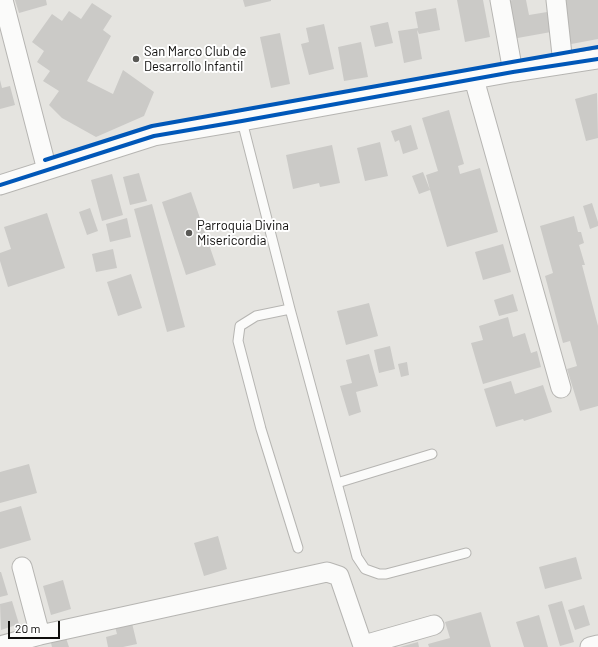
<!DOCTYPE html>
<html>
<head>
<meta charset="utf-8">
<style>
	body { margin:0 }
	#map { position:relative; width:598px; height:647px; overflow:hidden; background:#e5e4e0; font-family:Barlow,sans-serif }
	canvas { display:block }
	.scale { position:absolute; left:8px; top:621px; width:52px; height:18px; box-sizing:border-box; border:2px solid #0f0e0c; border-top:0; padding-left:5px; font-size:12px; line-height:14px; white-space:nowrap; color:#0f0e0c; -webkit-text-stroke:3px #fff; paint-order:stroke }
</style>
</head>
<body>
<div id="map">
<canvas width="598" height="647"></canvas>
<div class="scale">20 m</div>
</div>
<script>
const ctx = document.querySelector('canvas').getContext('2d');
ctx.lineJoin = 'round';
function fill(path, color) {
  ctx.fillStyle = color;
  ctx.fill(path, 'evenodd');
}
function toPath(rows) {
  const path = new Path2D();
  for (const r of rows) {
    path.moveTo(r[0], r[1]);
    for (let i = 2; i < r.length; i += 2) path.lineTo(r[i], r[i + 1]);
  }
  return path;
}
function trace(path, color, width, dash) {
  ctx.strokeStyle = color;
  ctx.lineWidth = width;
  ctx.lineCap = dash ? 'butt' : 'round';
  ctx.setLineDash(dash || []);
  ctx.stroke(path);
}
function label(font, color, halo, rows, align = 'center') {
  ctx.font = font + ' Barlow,sans-serif';
  ctx.lineWidth = 4;
  ctx.setLineDash([]);
  ctx.textBaseline = 'middle';
  ctx.strokeStyle = halo;
  ctx.fillStyle = color;
  for (const [text, x, y, turn = 0] of rows) {
    ctx.save();
    ctx.translate(x, y);
    ctx.rotate((+turn || 0) * Math.PI / 180);
    ctx.textAlign = isNaN(turn) ? turn : align;
    if (halo) ctx.strokeText(text, 0, 0);
    ctx.fillText(text, 0, 0);
    ctx.restore();
  }
}
const building = toPath([
	[15,0,46,0,47,5,19,13],
	[243,0,271,0,271,1,245,7],
	[457,0,483,0,490,37,465,42],
	[513,0,526,0,529,15,547,12,551,32,512,39,506,1],
	[558,0,598,0,598,39,566,45],
	[92,3,112,16,103,30,111,36,87,81,113,94,123,70,154,92,144,116,96,137,62,118,49,105,59,91,43,81,50,71,37,62,44,51,32,42,52,14,62,21,69,11,81,19],
	[436,8,440,30,419,34,417,30,422,59,404,63,398,31,418,28,415,12],
	[388,22,393,43,375,47,370,26],
	[324,24,334,69,309,75,301,44,309,42,306,28],
	[280,33,290,84,271,88,260,37],
	[361,42,368,77,344,81,338,47],
	[0,80,2,88,10,86,15,105,0,109],
	[597,93,598,138,586,141,575,99],
	[449,110,464,164,458,166,460,174,480,168,498,232,447,247,430,190,419,194,412,176,423,172,430,190,426,175,438,171,422,118],
	[411,125,418,149,403,154,399,140,395,142,391,131],
	[380,142,388,176,365,181,357,148],
	[332,145,340,183,320,187,319,183,293,189,286,155],
	[139,173,147,201,130,205,123,177],
	[112,174,123,215,102,221,91,180],
	[191,192,216,265,186,275,162,202],
	[592,203,598,222,598,226,590,229,583,206],
	[152,204,185,327,167,332,134,209],
	[90,208,98,231,87,235,79,212],
	[47,213,65,268,8,287,0,261,0,253,11,249,4,227],
	[574,216,578,232,581,232,584,243,579,245,585,265,582,265,598,326,598,406,580,411,567,369,577,366,570,341,563,343,545,276,553,273,540,226],
	[127,218,131,237,110,242,106,224],
	[503,244,511,272,483,280,475,252],
	[113,249,117,268,96,272,92,254],
	[131,274,142,308,118,316,107,282],
	[513,294,518,311,499,316,494,300],
	[369,303,378,336,346,345,337,311],
	[508,317,513,337,525,333,531,353,537,351,541,367,483,384,471,343,483,340,479,326],
	[390,346,395,369,379,373,374,350],
	[369,354,378,386,356,392,361,412,349,416,340,386,352,383,346,360],
	[407,362,409,375,401,377,398,364],
	[511,381,515,394,543,385,552,412,524,421,523,419,496,427,484,389],
	[29,464,37,493,0,503,0,472],
	[21,506,31,540,0,549,0,512],
	[218,536,227,569,204,576,194,543],
	[576,557,582,579,545,589,539,567],
	[0,572,1,572,8,595,0,597],
	[63,580,71,609,51,615,43,586],
	[12,601,19,624,1,630,0,604],
	[562,601,574,642,560,646,548,605],
	[584,605,590,625,575,630,568,610],
	[481,612,491,647,429,647,428,644,450,638,445,622],
	[539,615,548,647,524,647,516,622],
	[131,619,137,644,123,647,108,647,106,637,117,634,114,623],
	[66,638,69,647,52,647,51,643],
	[418,642,419,647,400,647]
]);
const service = toPath([
	[242,121,290,309,357,557,365,569,379,574,386,574,466,553],
	[290,309,256,316,240,326,238,341,261,429,298,548],
	[337,483,432,454]
]);
const minor = toPath([
	[3,0,47,170],
	[500,0,513,72],
	[556,0,563,64],
	[474,79,561,388],
	[0,185,154,136,242,121,513,72,598,59],
	[22,567,40,635],
	[0,646,40,635,327,572,339,576,362,643,371,643,434,625],
	[590,647,598,645]
]);
const cycleway = toPath([
	[45,160,152,126,512,62,598,47],
	[0,185,154,136,242,121,513,72,598,59]
]);
const markers = [
	[136,59,4,"#5a5956"],
	[189,233,4,"#5a5956"]
];
const poiNames = [
	["San Marco Club de",144,52],
	["Desarrollo Infantil",144,67],
	["Parroquia Divina",197,226],
	["Misericordia",197,241]
];
fill(building, '#cbcac7');
trace(service, '#b6b5b2', 11);
trace(minor, '#b6b5b2', 21);
trace(service, '#fbfbfa', 9);
trace(minor, '#fbfbfa', 19);
trace(cycleway, '#0057b8', 4);
for (const [x, y, r, color] of markers) {
  const dot = new Path2D();
  dot.arc(x, y, r, 0, 2 * Math.PI);
  ctx.fillStyle = color;
  ctx.fill(dot);
  trace(dot, '#fff', 1.5);
}
label('13px', '#0f0e0c', '#fff', poiNames, 'left');
</script>
</body>
</html>
